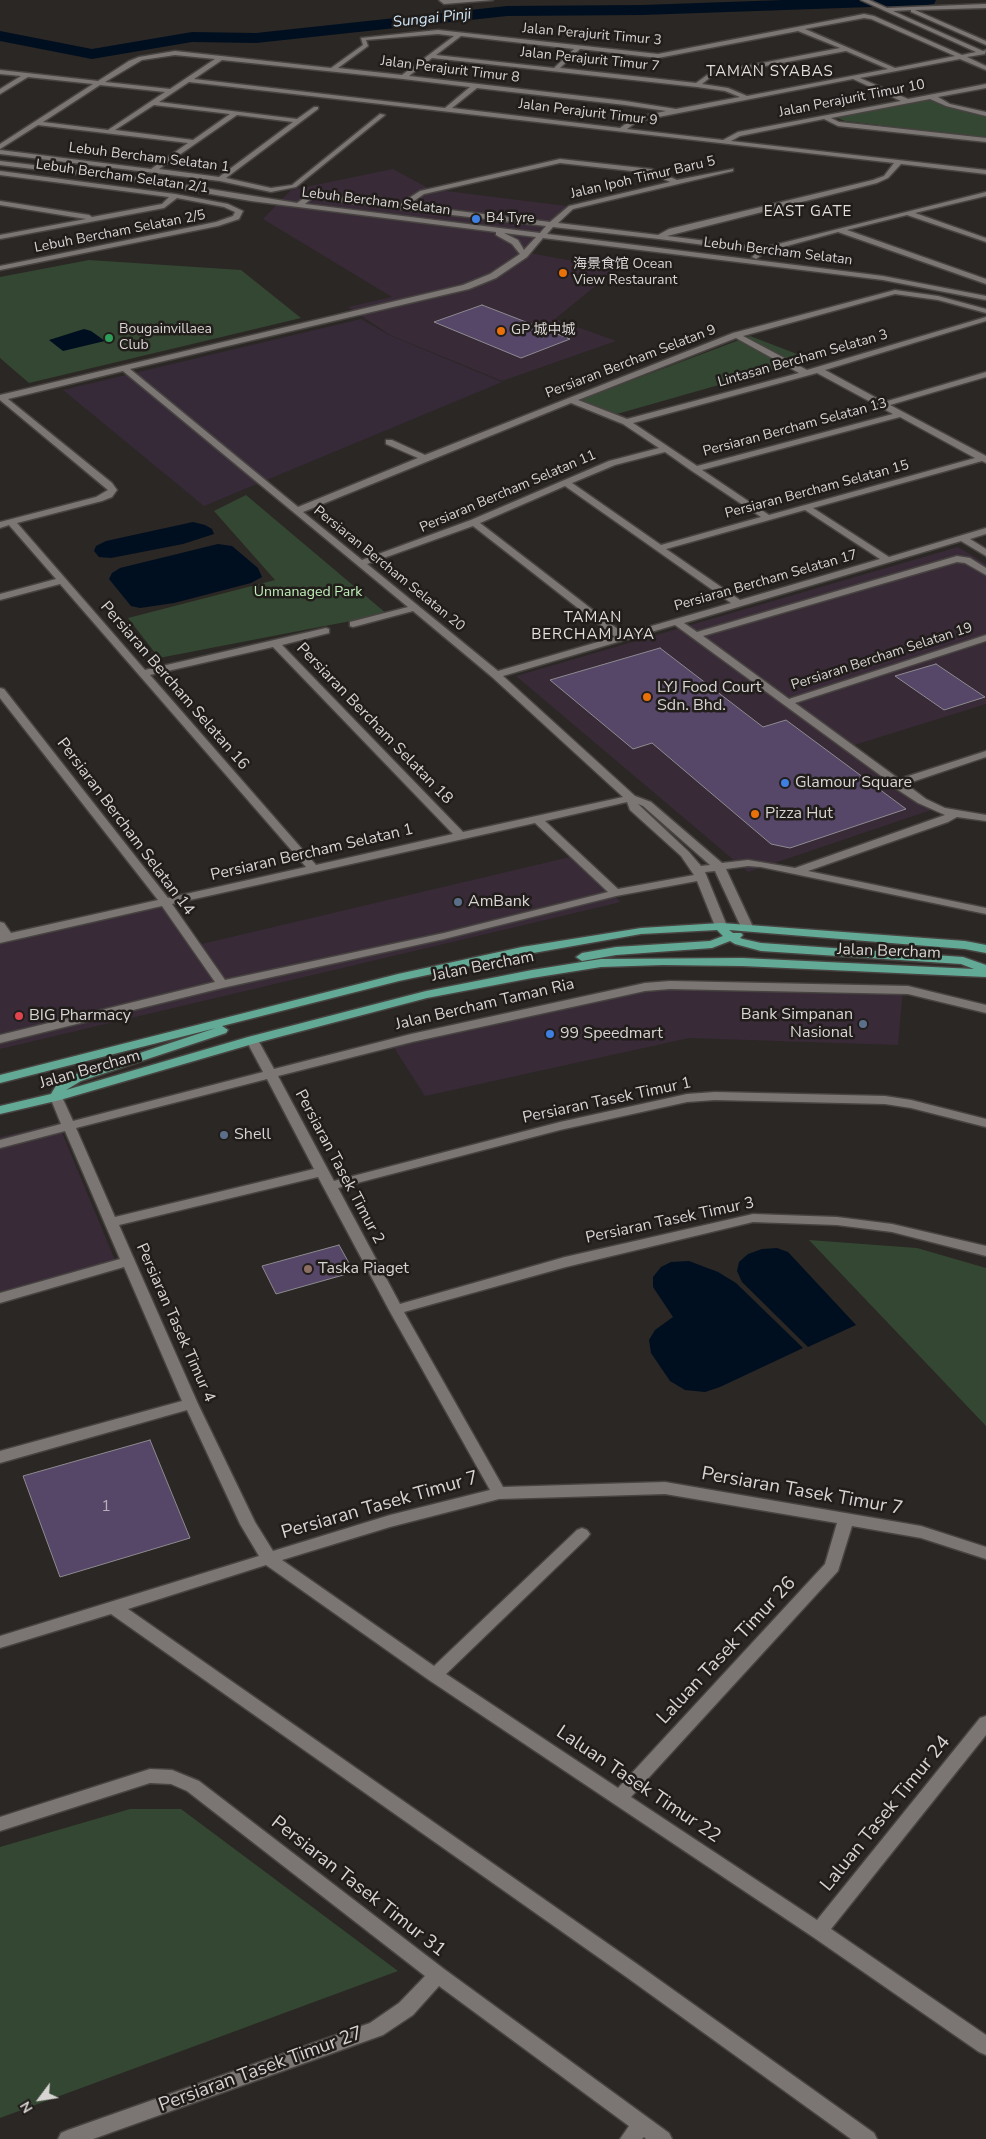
<!DOCTYPE html>
<html>
<head>
<meta charset="utf-8">
<style>
	body { margin:0 }
	#map { position:relative; width:986px; height:2139px; overflow:hidden; background:#2b2724; font-family:"Nunito Sans",sans-serif }
	canvas { display:block }
	.north { position:absolute; left:15px; top:2074px; width:50px; height:50px; -webkit-text-stroke:4px #211d1b; paint-order:stroke; rotate:239deg; font-size:14px; font-weight:700; line-height:20px; text-align:center; color:#d7d4d3 }
	.north::after { content:''; display:block; margin:auto; width:18px; height:22px; background:#d7d4d3; clip-path:polygon(50% 0,100% 100%,50% 72%,0 100%) }
</style>
</head>
<body>
<div id="map">
<canvas width="986" height="2139"></canvas>
<div class="north">N</div>
</div>
<script>
const ctx = document.querySelector('canvas').getContext('2d');
ctx.lineJoin = 'round';
function fill(path, color) {
  ctx.fillStyle = color;
  ctx.fill(path, 'evenodd');
}
function toPath(rows) {
  const path = new Path2D();
  for (const r of rows) {
    path.moveTo(r[0], r[1]);
    for (let i = 2; i < r.length; i += 2) path.lineTo(r[i], r[i + 1]);
  }
  return path;
}
function trace(path, color, width, dash) {
  ctx.strokeStyle = color;
  ctx.lineWidth = width;
  ctx.lineCap = dash ? 'butt' : 'round';
  ctx.setLineDash(dash || []);
  ctx.stroke(path);
}
function label(font, color, halo, rows, align = 'center') {
  ctx.font = font + ' "Nunito Sans","Noto Sans SC",sans-serif';
  ctx.lineWidth = 5;
  ctx.setLineDash([]);
  ctx.textBaseline = 'middle';
  ctx.strokeStyle = halo;
  ctx.fillStyle = color;
  for (const [text, x, y, turn = 0] of rows) {
    ctx.save();
    ctx.translate(x, y);
    ctx.rotate((+turn || 0) * Math.PI / 180);
    ctx.textAlign = isNaN(turn) ? turn : align;
    if (halo) ctx.strokeText(text, 0, 0);
    ctx.fillText(text, 0, 0);
    ctx.restore();
  }
}
const commercial = toPath([
	[393,169,430,189,567,206,530,253,616,269,555,319,616,341,502,381,390,335,348,307,392,297,263,219,291,190],
	[958,547,986,564,986,704,848,747,931,810,748,872,516,676],
	[570,857,621,902,0,1049,0,938,164,907,189,947],
	[670,985,903,990,898,1045,689,1038,425,1096,391,1043],
	[58,1123,117,1265,0,1295,0,1137]
]);
const industrial = toPath([
	[361,319,389,335,502,382,204,506,63,390]
]);
const green = toPath([
	[926,98,956,109,986,116,986,138,845,121,835,117],
	[89,260,241,270,301,318,29,383,0,358,0,277],
	[750,336,810,359,617,414,577,401],
	[246,495,387,614,159,658,128,618,275,580,214,511],
	[809,1240,917,1248,986,1268,986,1426],
	[130,1809,181,1809,398,1971,0,2118,0,1847]
]);
const water = toPath([
	[84,329,91,331,105,341,63,351,49,340],
	[193,522,205,525,212,529,214,534,183,544,111,558,99,557,94,551,96,546,106,541],
	[218,544,232,546,258,568,262,577,251,583,174,603,140,608,131,606,109,579,112,573,120,568],
	[777,1248,788,1252,856,1325,808,1347,742,1282,737,1271,739,1262,748,1254,762,1249],
	[689,1261,718,1272,736,1283,803,1348,720,1387,705,1392,685,1390,670,1381,651,1353,649,1340,655,1330,673,1317,653,1287,653,1277,661,1267,671,1262]
]);
const river = toPath([
	[784,0,936,0,934,4,928,5,642,15,507,16,256,43,192,42,92,59,0,41,0,31,92,49,192,32,256,33,507,6,642,5,784,0]
]);
const building = toPath([
	[482,305,570,339,521,358,434,322,482,305],
	[660,648,763,727,786,720,906,809,790,848,771,844,652,743,633,749,550,680,660,648],
	[936,664,985,697,944,710,895,676,936,664],
	[339,1245,354,1272,276,1294,262,1266,339,1245],
	[150,1440,190,1538,60,1577,23,1476,150,1440]
]);
const minor = toPath([
	[439,0,493,0,444,4,439,0],
	[861,0,869,0,887,8,986,4,986,8,915,10,986,41,986,45,911,12,911,10,893,11,983,51,986,50,985,54,967,57,986,66,986,70,960,59,860,78,908,99,986,84,986,88,938,97,950,104,986,112,986,116,946,106,930,99,831,118,839,122,986,138,986,142,838,126,824,119,740,136,731,141,986,170,986,174,901,164,888,178,877,183,667,236,762,248,986,192,986,196,915,213,986,238,986,242,907,215,847,230,986,279,986,284,838,232,765,252,756,259,752,257,757,252,659,239,553,227,547,234,883,276,986,296,986,300,883,280,543,238,527,257,496,278,469,289,130,369,298,507,418,458,386,444,386,440,392,440,425,455,733,333,895,290,938,296,986,309,986,313,938,300,895,294,743,336,807,370,986,317,986,321,825,370,884,402,986,372,986,377,890,405,986,456,986,463,982,461,813,508,889,557,986,528,986,534,970,539,986,549,986,556,961,541,684,623,697,632,957,556,970,558,986,568,986,575,965,563,957,562,703,636,789,699,986,635,986,641,795,703,899,779,986,751,986,757,906,784,926,799,945,808,986,815,986,821,957,817,948,822,808,871,986,908,986,914,761,867,748,866,726,869,753,927,747,930,741,927,715,871,705,872,727,926,725,928,721,929,715,926,697,881,616,896,444,939,222,988,0,1043,0,1035,215,982,162,906,0,943,0,922,4,923,11,933,158,900,0,698,0,688,4,689,168,898,306,867,60,584,0,600,0,594,56,579,9,525,0,528,0,522,96,497,108,490,0,400,0,395,463,285,490,274,520,254,512,244,496,235,496,232,251,201,141,182,0,165,0,161,141,178,297,203,310,194,400,204,420,191,560,159,651,169,677,180,733,169,733,171,573,209,558,223,658,235,669,229,873,180,884,176,894,163,189,82,159,102,297,119,314,107,318,107,318,109,226,178,271,188,292,185,380,114,385,115,296,187,271,192,220,181,0,154,0,150,151,169,188,143,38,125,0,149,0,144,93,84,28,77,0,94,0,89,21,76,0,74,0,70,98,81,129,61,139,57,175,51,331,68,363,45,361,38,438,30,658,54,864,14,874,16,962,55,976,52,861,0],
	[864,18,871,19,955,56,895,68,805,29,864,18],
	[798,31,840,48,710,73,696,83,560,68,580,49,658,58,798,31],
	[438,34,454,36,402,75,338,68,368,46,366,40,438,34],
	[461,36,574,49,554,68,436,55,461,36],
	[846,51,888,69,747,96,728,88,702,84,712,76,846,51],
	[175,55,215,59,170,89,105,82,142,60,175,55],
	[432,58,697,87,725,91,740,97,676,109,625,101,409,76,432,58],
	[222,60,403,79,470,87,445,108,194,79,222,60],
	[853,79,901,101,738,132,723,140,627,129,638,121,853,79],
	[100,85,165,92,108,130,43,122,100,85],
	[477,88,625,105,666,111,634,118,620,128,452,108,477,88],
	[154,105,230,114,193,140,115,130,154,105],
	[237,115,293,122,219,177,159,169,237,115],
	[560,163,650,173,670,182,569,206,550,222,408,205,424,194,560,163],
	[312,198,401,209,546,226,540,233,305,204,312,198],
	[504,233,536,237,524,250,518,240,504,233],
	[736,338,799,373,627,419,578,400,736,338],
	[123,371,408,607,350,622,350,626,353,627,413,611,492,677,623,797,463,832,282,645,329,633,329,629,326,628,145,670,17,523,102,501,112,497,117,490,112,483,8,399,123,371],
	[817,373,893,414,697,466,633,423,817,373],
	[571,403,623,424,659,448,609,461,471,520,362,560,303,512,571,403],
	[900,417,975,458,769,515,702,470,900,417],
	[665,452,692,471,761,517,661,545,572,483,615,465,665,452],
	[565,486,656,550,731,603,624,634,480,523,565,486],
	[805,510,880,559,740,600,666,549,805,510],
	[473,526,615,637,498,671,367,564,473,526],
	[675,625,891,783,892,786,918,803,945,815,795,868,748,860,722,863,651,802,635,796,503,676,675,625],
	[273,647,453,834,316,865,150,675,273,647],
	[627,802,630,810,681,856,694,875,618,889,545,821,627,802],
	[638,804,643,806,710,865,701,866,689,852,638,804],
	[535,823,608,892,444,933,225,980,172,904,535,823],
	[0,171,175,194,228,204,243,211,239,219,218,226,0,270,0,266,216,222,233,216,235,212,224,207,177,198,164,208,0,239,0,235,86,219,0,205,0,201,89,215,92,217,162,204,169,197,0,175,0,171],
	[670,981,908,986,986,1005,986,1013,908,994,670,989,645,991,412,1042,278,1076,334,1181,560,1122,687,1094,715,1092,885,1096,911,1100,986,1119,986,1127,911,1108,885,1104,715,1100,687,1102,560,1130,338,1188,400,1304,565,1257,753,1214,837,1217,892,1224,986,1246,986,1256,892,1232,837,1225,753,1222,566,1267,404,1312,503,1487,665,1482,921,1526,986,1547,986,1559,921,1538,852,1526,838,1571,631,1797,817,1920,980,1718,986,1716,986,1735,831,1929,986,2035,986,2055,979,2052,813,1937,429,1680,266,1565,128,1609,637,1964,874,2133,877,2139,851,2139,625,1976,111,1614,0,1648,0,1636,259,1556,240,1524,187,1410,0,1463,0,1451,182,1401,124,1267,0,1303,0,1293,120,1259,65,1131,0,1148,0,1140,61,1124,50,1097,56,1093,62,1097,73,1121,263,1072,246,1040,252,1036,258,1040,274,1069,411,1034,645,983,670,981],
	[267,1079,314,1169,115,1217,76,1128,267,1079],
	[318,1177,389,1310,490,1490,390,1515,273,1551,255,1522,198,1404,119,1225,318,1177],
	[665,1494,837,1523,825,1564,618,1788,446,1674,587,1538,590,1534,587,1530,582,1528,577,1530,434,1666,282,1560,390,1527,499,1499,665,1494],
	[150,1769,172,1770,199,1781,444,1969,669,2133,672,2139,646,2139,644,2137,642,2139,620,2139,629,2126,439,1986,413,2015,383,2035,93,2139,58,2139,61,2133,68,2130,370,2023,399,2003,425,1976,187,1791,171,1784,150,1783,0,1831,0,1817,150,1769]
]);
const major = toPath([
	[721,923,965,941,986,945,986,953,965,949,729,930,733,933,741,933,743,935,740,938,743,939,761,943,963,957,986,965,986,977,742,966,663,965,601,967,532,978,427,998,256,1043,60,1100,0,1114,0,1106,51,1094,57,1084,73,1075,216,1028,0,1083,0,1075,398,974,522,947,641,928,721,923],
	[717,930,723,936,710,941,616,947,582,953,576,957,582,961,616,955,712,948,730,941,735,944,761,951,961,964,974,969,742,958,601,959,532,970,426,991,248,1037,66,1090,81,1081,226,1033,228,1030,222,1026,399,981,522,955,641,934,717,930]
]);
const markers = [
	[476,219,5,"#3f7fe0"],
	[563,273,5,"#e8710a"],
	[501,331,5,"#e8710a"],
	[109,338,5,"#2e9e5b"],
	[647,697,5,"#e8710a"],
	[785,783,5,"#3f7fe0"],
	[755,814,5,"#e8710a"],
	[458,902,5,"#5c6f8a"],
	[19,1016,5,"#e0444e"],
	[863,1024,5,"#5c6f8a"],
	[550,1034,5,"#3f7fe0"],
	[224,1135,5,"#5c6f8a"],
	[308,1269,5,"#8d6e63"]
];
const farStreetnames = [
	["Jalan Perajurit Timur 3",592,35,5],
	["Jalan Perajurit Timur 7",590,60,6],
	["Jalan Perajurit Timur 8",450,70,7],
	["Jalan Perajurit Timur 10",852,99,-11],
	["Jalan Perajurit Timur 9",588,113,7],
	["Lebuh Bercham Selatan 1",149,158,7],
	["Lebuh Bercham Selatan 2/1",122,177,8],
	["Jalan Ipoh Timur Baru 5",643,178,-13],
	["Lebuh Bercham Selatan",376,202,7],
	["Lebuh Bercham Selatan 2/5",120,232,-11],
	["Lebuh Bercham Selatan",778,252,7],
	["Lintasan Bercham Selatan 3",803,359,-16],
	["Persiaran Bercham Selatan 9",631,362,-21],
	["Persiaran Bercham Selatan 13",795,428,-15],
	["Persiaran Bercham Selatan 15",817,490,-15],
	["Persiaran Bercham Selatan 11",508,492,-23],
	["Persiaran Bercham Selatan 20",389,569,39],
	["Persiaran Bercham Selatan 17",766,581,-16],
	["Persiaran Bercham Selatan 19",882,657,-18]
];
const farPoinames = [
	["B4 Tyre",486,219],
	["海景食馆 Ocean",573,265],
	["View Restaurant",573,281],
	["Bougainvillaea",119,330],
	["Club",119,346],
	["GP 城中城",511,331]
];
const farParknames = [
	["Unmanaged Park",308,593]
];
const farWaternames = [
	["Sungai Pinji",432,19,-6]
];
const farNeighbourhoodnames = [
	["TAMAN SYABAS",770,72],
	["EAST GATE",808,212],
	["TAMAN",593,618],
	["BERCHAM JAYA",593,635]
];
const streetNames = [
	["Persiaran Bercham Selatan 16",174,686,49],
	["Persiaran Bercham Selatan 18",374,724,46],
	["Persiaran Bercham Selatan 14",125,827,53],
	["Persiaran Bercham Selatan 1",312,853,-13],
	["Jalan Bercham",889,952,2],
	["Jalan Bercham",483,967,-11],
	["Jalan Bercham Taman Ria",485,1005,-13],
	["Jalan Bercham",90,1070,-16],
	["Persiaran Tasek Timur 1",607,1101,-12],
	["Persiaran Tasek Timur 2",339,1167,62],
	["Persiaran Tasek Timur 3",670,1221,-12],
	["Persiaran Tasek Timur 4",175,1323,66]
];
const poiNames = [
	["LYJ Food Court",657,688],
	["Sdn. Bhd.",657,706],
	["Glamour Square",795,783],
	["Pizza Hut",765,814],
	["AmBank",468,902],
	["Bank Simpanan",853,1015,"right"],
	["Nasional",853,1033,"right"],
	["BIG Pharmacy",29,1016],
	["99 Speedmart",560,1034],
	["Shell",234,1135],
	["Taska Piaget",318,1269]
];
const nearNumbernames = [
	["1",106,1507]
];
const nearStreetnames = [
	["Persiaran Tasek Timur 7",802,1492,10],
	["Persiaran Tasek Timur 7",380,1506,-16],
	["Laluan Tasek Timur 26",727,1651,-47],
	["Laluan Tasek Timur 22",638,1785,34],
	["Laluan Tasek Timur 24",886,1814,-51],
	["Persiaran Tasek Timur 31",358,1887,38],
	["Persiaran Tasek Timur 27",261,2070,-20]
];
fill(commercial, '#382a37');
fill(industrial, '#362a39');
fill(green, '#344732');
fill(water, '#000f1f');
fill(river, '#000f1f');
fill(building, '#564667');
trace(building, '#8d8b90', 1);
trace(minor, '#474341', 3);
trace(major, '#474341', 3);
fill(minor, '#7b7673');
fill(major, '#62aa96');
for (const [x, y, r, color] of markers) {
  const dot = new Path2D();
  dot.arc(x, y, r, 0, 2 * Math.PI);
  ctx.fillStyle = color;
  ctx.fill(dot);
  trace(dot, '#211d1b', 2);
}
label('14px', '#d7d4d3', '#211d1b', farStreetnames);
label('14px', '#d7d4d3', '#211d1b', farPoinames, 'left');
label('14px', '#bfefb8', '#211d1b', farParknames);
label('italic 15px', '#d0e8fa', '#211d1b', farWaternames);
ctx.letterSpacing = '1px';
label('15px', '#e4dfdb', '#211d1b', farNeighbourhoodnames);
ctx.letterSpacing = '0px';
label('16px', '#d7d4d3', '#211d1b', streetNames);
label('16px', '#d7d4d3', '#211d1b', poiNames, 'left');
label('16px', '#b7b0b8', null, nearNumbernames);
label('19px', '#d7d4d3', '#211d1b', nearStreetnames);
</script>
</body>
</html>
